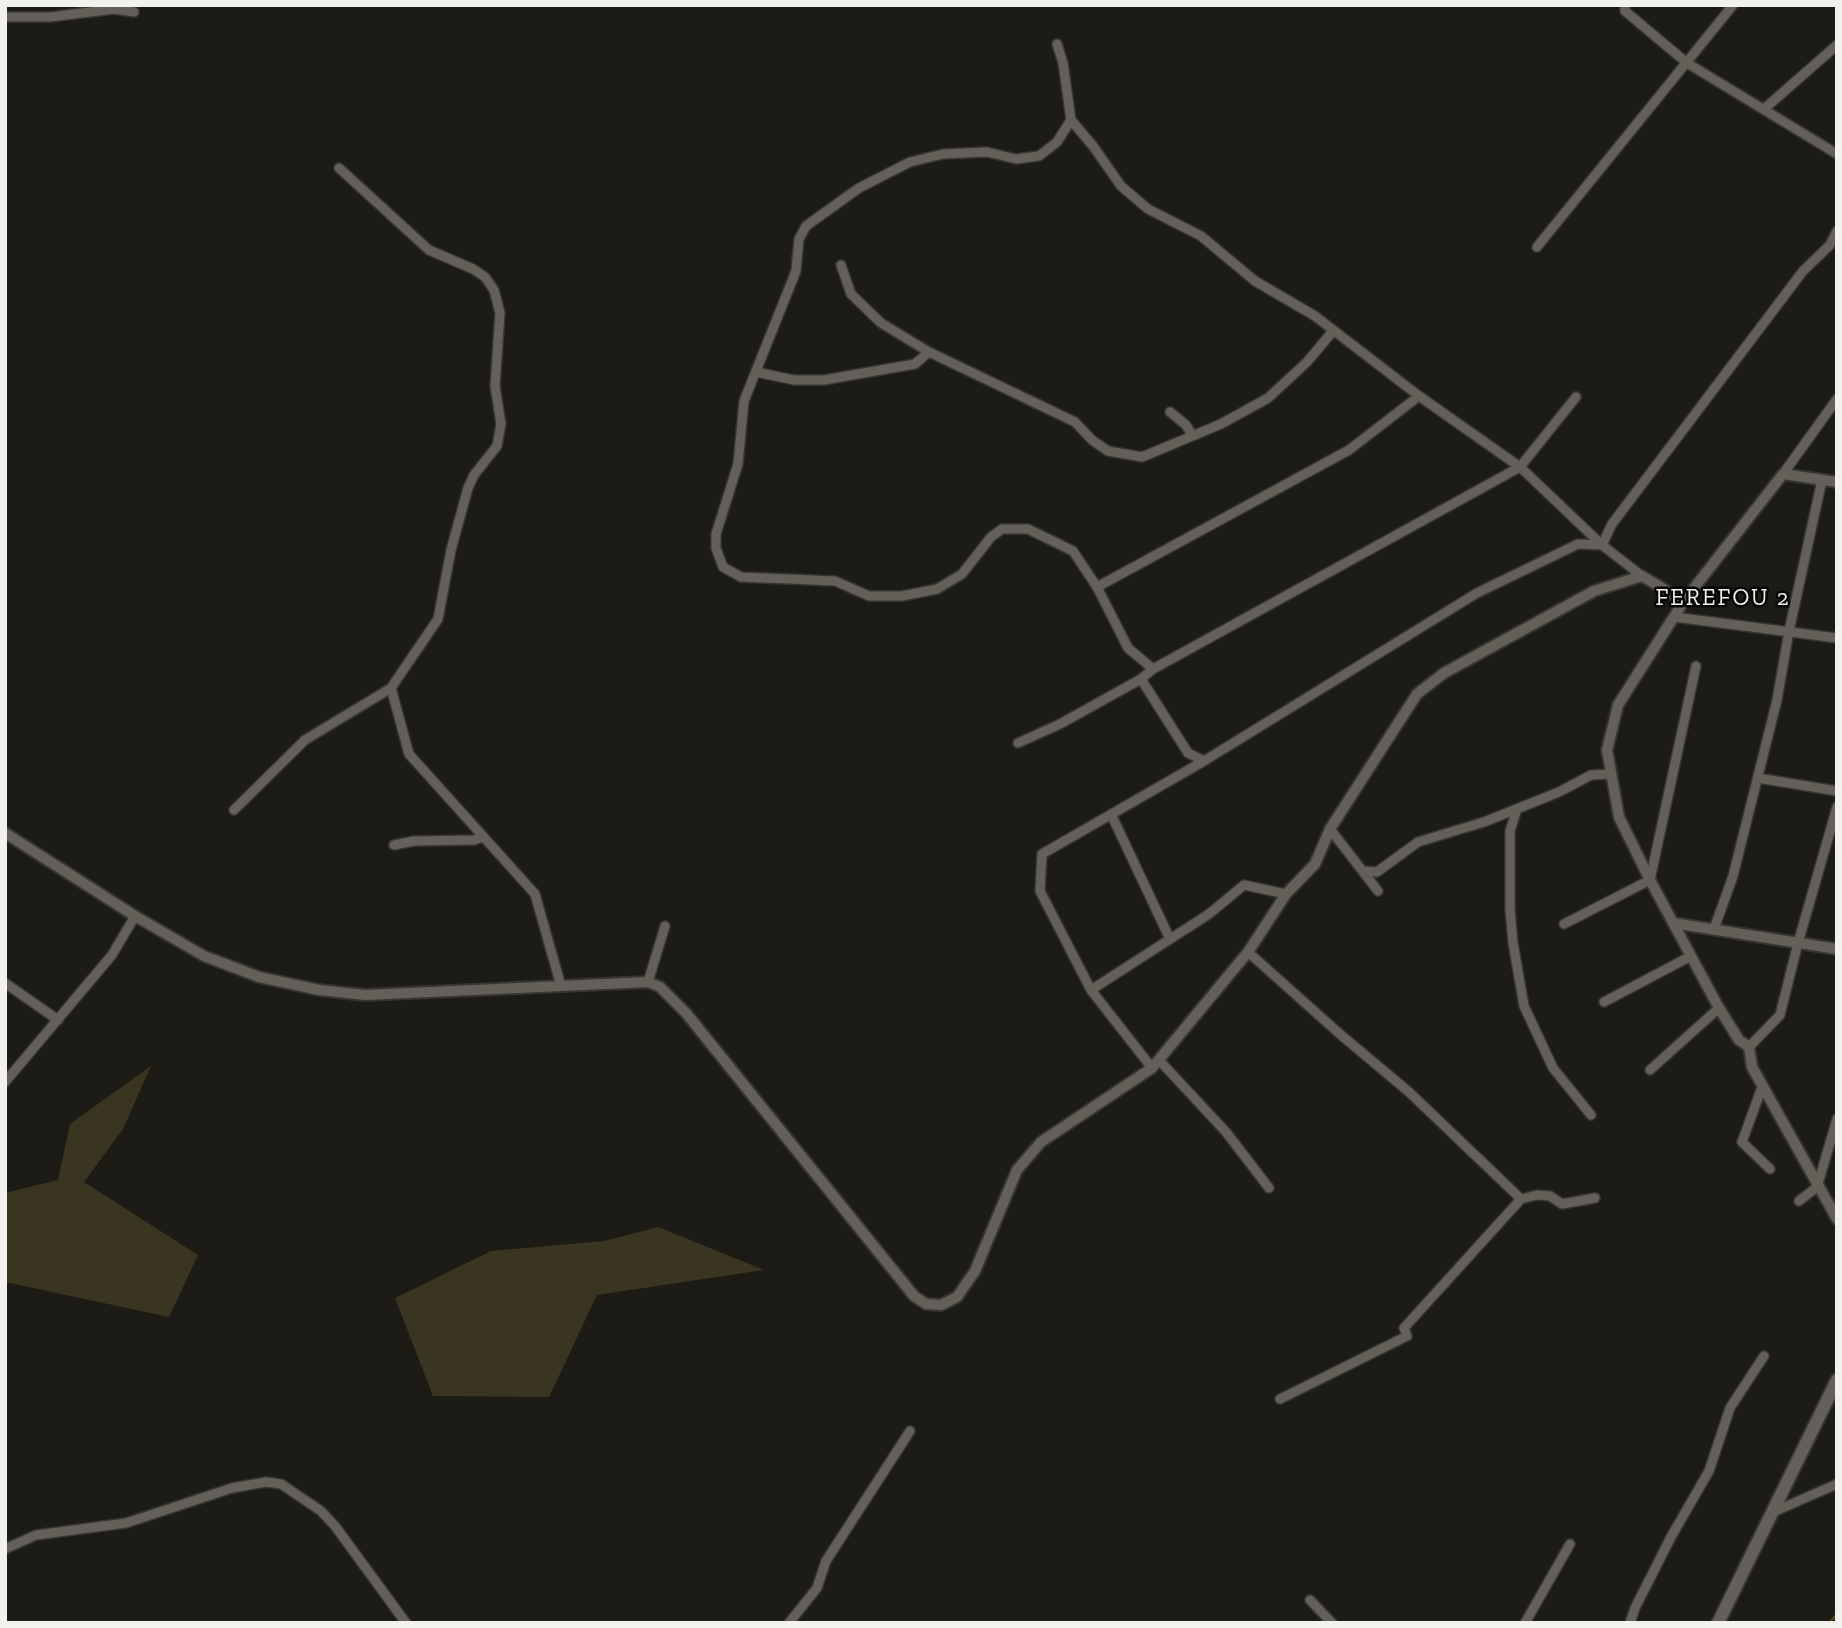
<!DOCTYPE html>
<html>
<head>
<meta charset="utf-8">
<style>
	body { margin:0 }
	#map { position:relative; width:1842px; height:1628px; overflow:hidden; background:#1d1b15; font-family:"Zilla Slab",serif }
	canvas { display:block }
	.frame { position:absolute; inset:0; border:7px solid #f2f1ed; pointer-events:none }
</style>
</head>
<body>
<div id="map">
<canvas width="1842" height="1628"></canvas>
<div class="frame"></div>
</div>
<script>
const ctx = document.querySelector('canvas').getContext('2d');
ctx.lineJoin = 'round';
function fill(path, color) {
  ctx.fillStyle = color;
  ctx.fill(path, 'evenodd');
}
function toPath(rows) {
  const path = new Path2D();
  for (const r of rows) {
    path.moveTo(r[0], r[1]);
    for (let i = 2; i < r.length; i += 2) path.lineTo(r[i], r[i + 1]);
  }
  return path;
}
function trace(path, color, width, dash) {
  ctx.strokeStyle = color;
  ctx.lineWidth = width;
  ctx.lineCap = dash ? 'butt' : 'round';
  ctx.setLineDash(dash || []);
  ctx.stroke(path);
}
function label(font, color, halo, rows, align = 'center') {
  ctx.font = font + ' "Zilla Slab",serif';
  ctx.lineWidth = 5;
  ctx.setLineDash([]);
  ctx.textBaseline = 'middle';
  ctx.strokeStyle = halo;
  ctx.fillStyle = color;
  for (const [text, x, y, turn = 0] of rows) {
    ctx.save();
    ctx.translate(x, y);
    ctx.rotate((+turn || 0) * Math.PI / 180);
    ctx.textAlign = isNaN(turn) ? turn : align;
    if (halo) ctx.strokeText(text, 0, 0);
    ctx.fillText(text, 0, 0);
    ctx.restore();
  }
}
const green = toPath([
	[151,1066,123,1129,84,1182,198,1255,169,1317,5,1282,5,1193,58,1180,70,1124],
	[658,1227,764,1270,597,1295,549,1397,433,1396,395,1298,491,1251,604,1241]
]);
const stream = toPath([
	[1829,1623,1837,1614]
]);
const minor = toPath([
	[1625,5,1625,11,1687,63,1837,154],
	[5,17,50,17,114,9,134,12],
	[1057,44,1063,63,1071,120,1093,146,1121,186,1148,209,1201,236,1255,281,1315,316,1419,396,1520,467,1602,545,1642,576],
	[1764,109,1837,45],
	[1071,120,1057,142,1039,156,1016,159,987,152,943,154,910,162,859,188,806,226,799,239,796,271,744,401,738,464,716,534,716,548,723,567,741,577,835,581,869,596,902,596,937,589,962,574,991,537,1002,529,1028,529,1073,551,1097,587,1128,648,1153,669],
	[1537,247,1733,5],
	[841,265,851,294,881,323,929,352,1075,422,1092,440,1108,451,1142,457,1221,424,1268,398,1307,362,1333,331],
	[756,372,794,380,824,380,915,364,929,352],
	[1170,412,1186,425,1192,435],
	[1783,474,1837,399],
	[1097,587,1349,450,1419,396],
	[1674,617,1837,638],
	[1141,679,1188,753,1204,761],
	[391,688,409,754,535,894,561,986],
	[1018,743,1060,724,1141,679,1153,669,1520,467,1576,397],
	[1758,778,1837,791],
	[1517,809,1510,831,1510,909,1513,943,1524,1006,1553,1068,1591,1115],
	[234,810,305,740,391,688,438,619,451,550,468,488,474,475,497,446,501,424,495,386,500,313,494,290,485,277,473,269,429,250,339,168],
	[1111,814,1170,939],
	[1330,829,1378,891],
	[394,845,414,841,474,840,483,837],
	[1363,871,1377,872,1418,842,1484,822,1559,792,1591,775,1611,774],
	[1564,924,1650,880,1696,666],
	[1714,929,1733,876,1777,700,1789,631,1822,480],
	[1248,952,1341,1035,1409,1092,1521,1199],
	[648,982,665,926],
	[5,983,58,1020],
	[1091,990,1209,914,1244,885,1286,894],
	[1604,1002,1691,956],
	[1749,1047,1780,1015,1798,943,1837,807],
	[1159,1060,1226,1132,1269,1188],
	[1152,1068,1091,990,1040,891,1042,854,1204,761,1477,593,1578,544,1602,545,1612,524,1803,271,1830,245,1837,231],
	[1650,1070,1719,1008],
	[5,1082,112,955,135,916],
	[1762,1087,1742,1142,1770,1169],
	[1799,1201,1817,1187,1837,1119],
	[1280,1399,1407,1336,1404,1328,1521,1199,1537,1195,1550,1196,1562,1204,1595,1198],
	[1771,1513,1837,1484],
	[5,1549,36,1535,126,1523,232,1488,266,1482,281,1484,321,1511,335,1526,406,1623],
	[1310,1600,1332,1623],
	[789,1623,817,1588,826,1561,910,1431],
	[1525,1623,1570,1544],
	[1630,1623,1635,1608,1671,1537,1709,1471,1730,1408,1764,1356]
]);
const tertiary = toPath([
	[1837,482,1783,474,1684,601,1618,705,1607,750,1619,817,1650,880,1719,1008,1739,1040,1749,1047,1752,1067,1837,1219],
	[5,833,135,916,204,956,259,977,319,990,365,995,648,982,660,987,686,1013,914,1296,926,1304,941,1305,957,1297,975,1271,1017,1170,1041,1142,1152,1068,1248,952,1286,894,1315,864,1330,829,1417,694,1444,673,1594,591,1642,576,1684,601],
	[1673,923,1837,949]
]);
const secondary = toPath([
	[1718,1623,1837,1380]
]);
const neighbourhoodNames = [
	["FEREFOU 2",1723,598]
];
fill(green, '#3a3520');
trace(stream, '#514722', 2.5);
trace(minor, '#363532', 12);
trace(tertiary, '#363532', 14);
trace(secondary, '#363532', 16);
trace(minor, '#626059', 9);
trace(tertiary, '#626059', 10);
trace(secondary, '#626059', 12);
ctx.letterSpacing = '2px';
label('23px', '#f2f1ed', '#070604', neighbourhoodNames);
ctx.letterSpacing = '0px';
</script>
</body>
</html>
